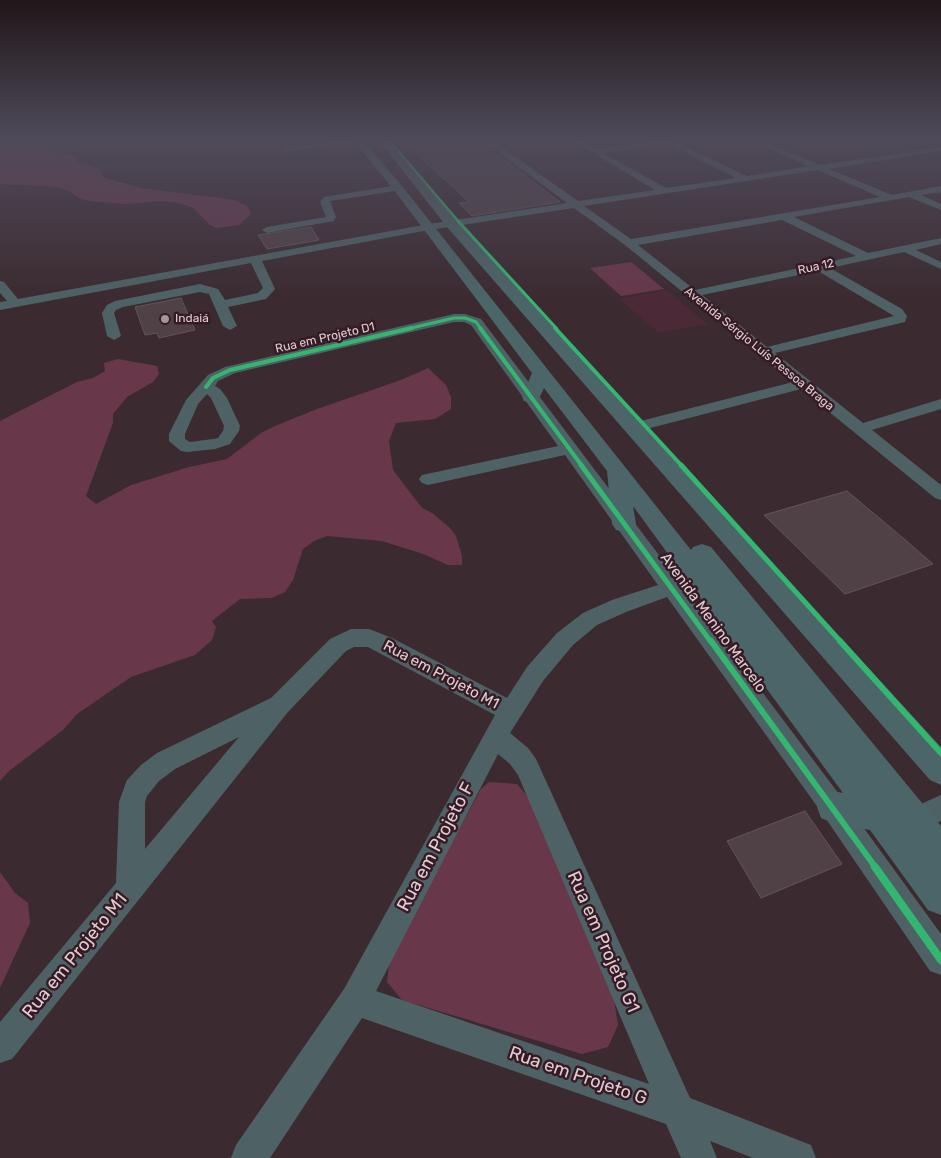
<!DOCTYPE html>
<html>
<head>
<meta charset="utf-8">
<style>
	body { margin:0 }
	canvas { display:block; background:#3b2a30 }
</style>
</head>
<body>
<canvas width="941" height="1158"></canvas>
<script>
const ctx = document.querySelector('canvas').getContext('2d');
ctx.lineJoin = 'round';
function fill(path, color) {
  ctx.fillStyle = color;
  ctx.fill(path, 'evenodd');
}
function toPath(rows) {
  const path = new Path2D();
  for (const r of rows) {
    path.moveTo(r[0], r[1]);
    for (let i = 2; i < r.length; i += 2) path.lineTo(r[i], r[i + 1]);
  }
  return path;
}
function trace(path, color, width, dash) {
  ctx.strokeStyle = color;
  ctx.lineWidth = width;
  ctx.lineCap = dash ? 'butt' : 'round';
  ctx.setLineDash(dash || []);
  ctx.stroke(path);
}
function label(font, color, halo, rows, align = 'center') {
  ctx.font = font + ' Rubik,sans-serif';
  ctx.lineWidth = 5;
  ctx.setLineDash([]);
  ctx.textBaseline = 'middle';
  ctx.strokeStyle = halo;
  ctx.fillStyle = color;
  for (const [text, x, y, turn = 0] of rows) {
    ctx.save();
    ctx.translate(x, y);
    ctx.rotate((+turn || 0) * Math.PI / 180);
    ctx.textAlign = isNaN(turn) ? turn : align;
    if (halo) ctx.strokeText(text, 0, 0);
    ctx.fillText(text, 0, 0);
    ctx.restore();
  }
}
const built = toPath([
	[666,290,708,324,659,333,619,299]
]);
const green = toPath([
	[0,139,68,139,52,145,45,150,78,156,77,162,100,169,101,175,105,178,141,188,235,200,247,206,251,214,239,225,217,228,210,225,193,208,179,203,160,201,128,204,90,201,81,199,69,191,58,187,0,184],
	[631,262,664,289,621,296,590,268],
	[118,359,157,366,159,374,153,382,127,397,113,414,113,423,86,496,96,504,131,485,189,467,227,459,261,433,275,426,317,409,401,380,428,368,446,385,451,397,451,409,435,419,396,423,389,441,393,470,422,508,432,513,450,528,456,536,462,556,462,565,448,565,423,554,382,541,327,536,314,541,303,549,293,580,285,592,272,598,240,599,212,621,216,627,212,640,195,655,131,677,77,714,63,730,9,771,0,781,0,421,77,382,93,378,105,371,104,363],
	[489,782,517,784,529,798,614,1000,618,1025,608,1047,582,1054,402,1000,387,982,390,956,481,789],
	[0,872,15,893,28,903,30,923,0,988]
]);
const building = toPath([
	[452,139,480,141,560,202,472,216,459,203,469,202,406,144,452,139],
	[311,227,319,240,267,249,258,235,311,227],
	[181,298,195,330,159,338,157,333,145,335,135,307,181,298],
	[847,491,903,538,933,564,845,594,764,515,847,491],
	[805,811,842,864,761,898,727,841,805,811]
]);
const minor = toPath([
	[356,139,363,141,359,143,288,151,284,149,288,147,356,139],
	[481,139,490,139,578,201,655,190,570,139,580,139,596,148,669,139,747,176,809,166,747,139,758,139,820,165,941,147,941,151,829,169,892,195,941,186,941,192,921,195,941,204,941,210,909,197,794,217,868,253,941,238,941,244,916,250,941,262,941,269,904,252,830,268,902,309,907,316,905,322,775,353,863,423,941,399,941,409,872,430,941,485,941,500,935,498,801,389,635,432,629,430,627,427,629,424,793,382,625,245,574,208,429,230,262,261,275,289,266,299,228,307,237,326,230,330,223,326,209,294,200,292,123,307,116,310,114,313,121,336,114,340,107,336,102,313,107,305,115,301,200,284,218,289,225,300,258,293,263,288,251,263,0,310,0,302,7,301,0,293,0,281,4,282,18,299,429,224,567,203,481,139],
	[668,144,736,178,666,188,603,153,668,144],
	[818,170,880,197,631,239,584,206,818,170],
	[782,220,856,256,695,290,638,245,782,220],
	[818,271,894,316,767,347,702,295,818,271],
	[398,185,403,188,401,190,330,201,336,217,334,221,267,233,262,230,267,227,326,217,320,202,324,197,398,185],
	[454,314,465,314,481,319,842,798,941,934,941,975,930,971,824,816,667,597,626,612,597,625,573,645,543,681,510,733,528,748,536,759,690,1098,811,1145,816,1158,753,1158,710,1141,717,1158,681,1158,666,1124,362,1018,270,1158,231,1158,236,1145,344,989,495,715,368,647,354,647,346,651,288,712,12,1059,0,1063,0,1022,116,883,119,802,127,780,141,765,157,753,271,698,330,639,351,629,369,629,392,638,507,698,527,667,557,633,583,613,612,600,658,585,565,455,428,485,422,483,419,479,422,475,558,446,471,325,464,322,454,322,235,373,218,381,215,386,220,389,227,398,240,426,239,431,230,444,215,449,187,452,181,451,169,441,169,434,186,400,208,375,225,367,454,314],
	[207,394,211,398,224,426,223,431,218,438,213,439,190,442,185,439,185,434,198,404,207,394],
	[239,737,145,849,145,802,147,796,159,781,175,769,239,737],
	[498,754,510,764,518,775,649,1084,376,991,498,754],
	[941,795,941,821,914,833,905,829,901,820,905,811,941,795]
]);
const major = toPath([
	[352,139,362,139,402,186,691,550,693,547,702,544,711,547,941,826,941,915,928,910,870,830,833,823,821,818,817,807,821,796,833,791,843,793,633,506,636,524,632,530,624,532,616,530,612,524,607,471,544,388,538,401,531,403,524,401,522,397,532,373,394,190,352,139],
	[378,139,388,139,457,221,941,747,941,785,930,780,447,227,378,139]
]);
const cyclewayFar5 = toPath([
	[390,148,395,147,459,222]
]);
const cyclewayFar4 = toPath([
	[458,221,557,329],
	[407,329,454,318,465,318,476,322,481,329]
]);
const cyclewayFar3 = toPath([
	[480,328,582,466],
	[555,328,682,466],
	[206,387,213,378,230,370,412,328]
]);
const cyclewayFar2 = toPath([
	[581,465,711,642],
	[681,465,841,642]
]);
const cyclewayFar1 = toPath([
	[711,641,876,868],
	[840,641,941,753]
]);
const cycleway = toPath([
	[875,867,941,960]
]);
const markers = [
	[165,319,5,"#a6949a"]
];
const farStreetnames = [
	["Rua 12",816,267,-12],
	["Rua em Projeto D1",325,338,-13],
	["Avenida Sérgio Luís Pessoa Braga",759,349,39]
];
const farPoinames = [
	["Indaiá",175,319]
];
const streetNames = [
	["Avenida Menino Marcelo",713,623,54],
	["Rua em Projeto M1",441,675,28]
];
const nearStreetnames = [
	["Rua em Projeto F",436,847,-62],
	["Rua em Projeto G1",603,942,66],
	["Rua em Projeto M1",75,956,-51],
	["Rua em Projeto G",578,1076,19]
];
fill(built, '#4b2936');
fill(green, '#68374a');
fill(building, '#4f4145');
trace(building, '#625459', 1);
fill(minor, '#4e6265');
fill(major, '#4c6568');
trace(cyclewayFar5, '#33b770', 2.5);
trace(cyclewayFar4, '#33b770', 3);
trace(cyclewayFar3, '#33b770', 4);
trace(cyclewayFar2, '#33b770', 5);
trace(cyclewayFar1, '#33b770', 6);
trace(cycleway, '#33b770', 8);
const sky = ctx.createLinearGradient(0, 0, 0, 301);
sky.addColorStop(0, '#20171a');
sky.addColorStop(0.46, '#4f4a59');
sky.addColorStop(1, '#4f4a5900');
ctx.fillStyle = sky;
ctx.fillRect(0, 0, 941, 301);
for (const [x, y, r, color] of markers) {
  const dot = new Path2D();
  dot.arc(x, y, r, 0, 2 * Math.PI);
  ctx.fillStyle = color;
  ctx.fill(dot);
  trace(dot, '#361b25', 2);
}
label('12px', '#e0cdd3', '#361b25', farStreetnames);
label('12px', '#e0cdd3', '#361b25', farPoinames, 'left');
label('15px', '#e0cdd3', '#361b25', streetNames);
label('18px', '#e0cdd3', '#361b25', nearStreetnames);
</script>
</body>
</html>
